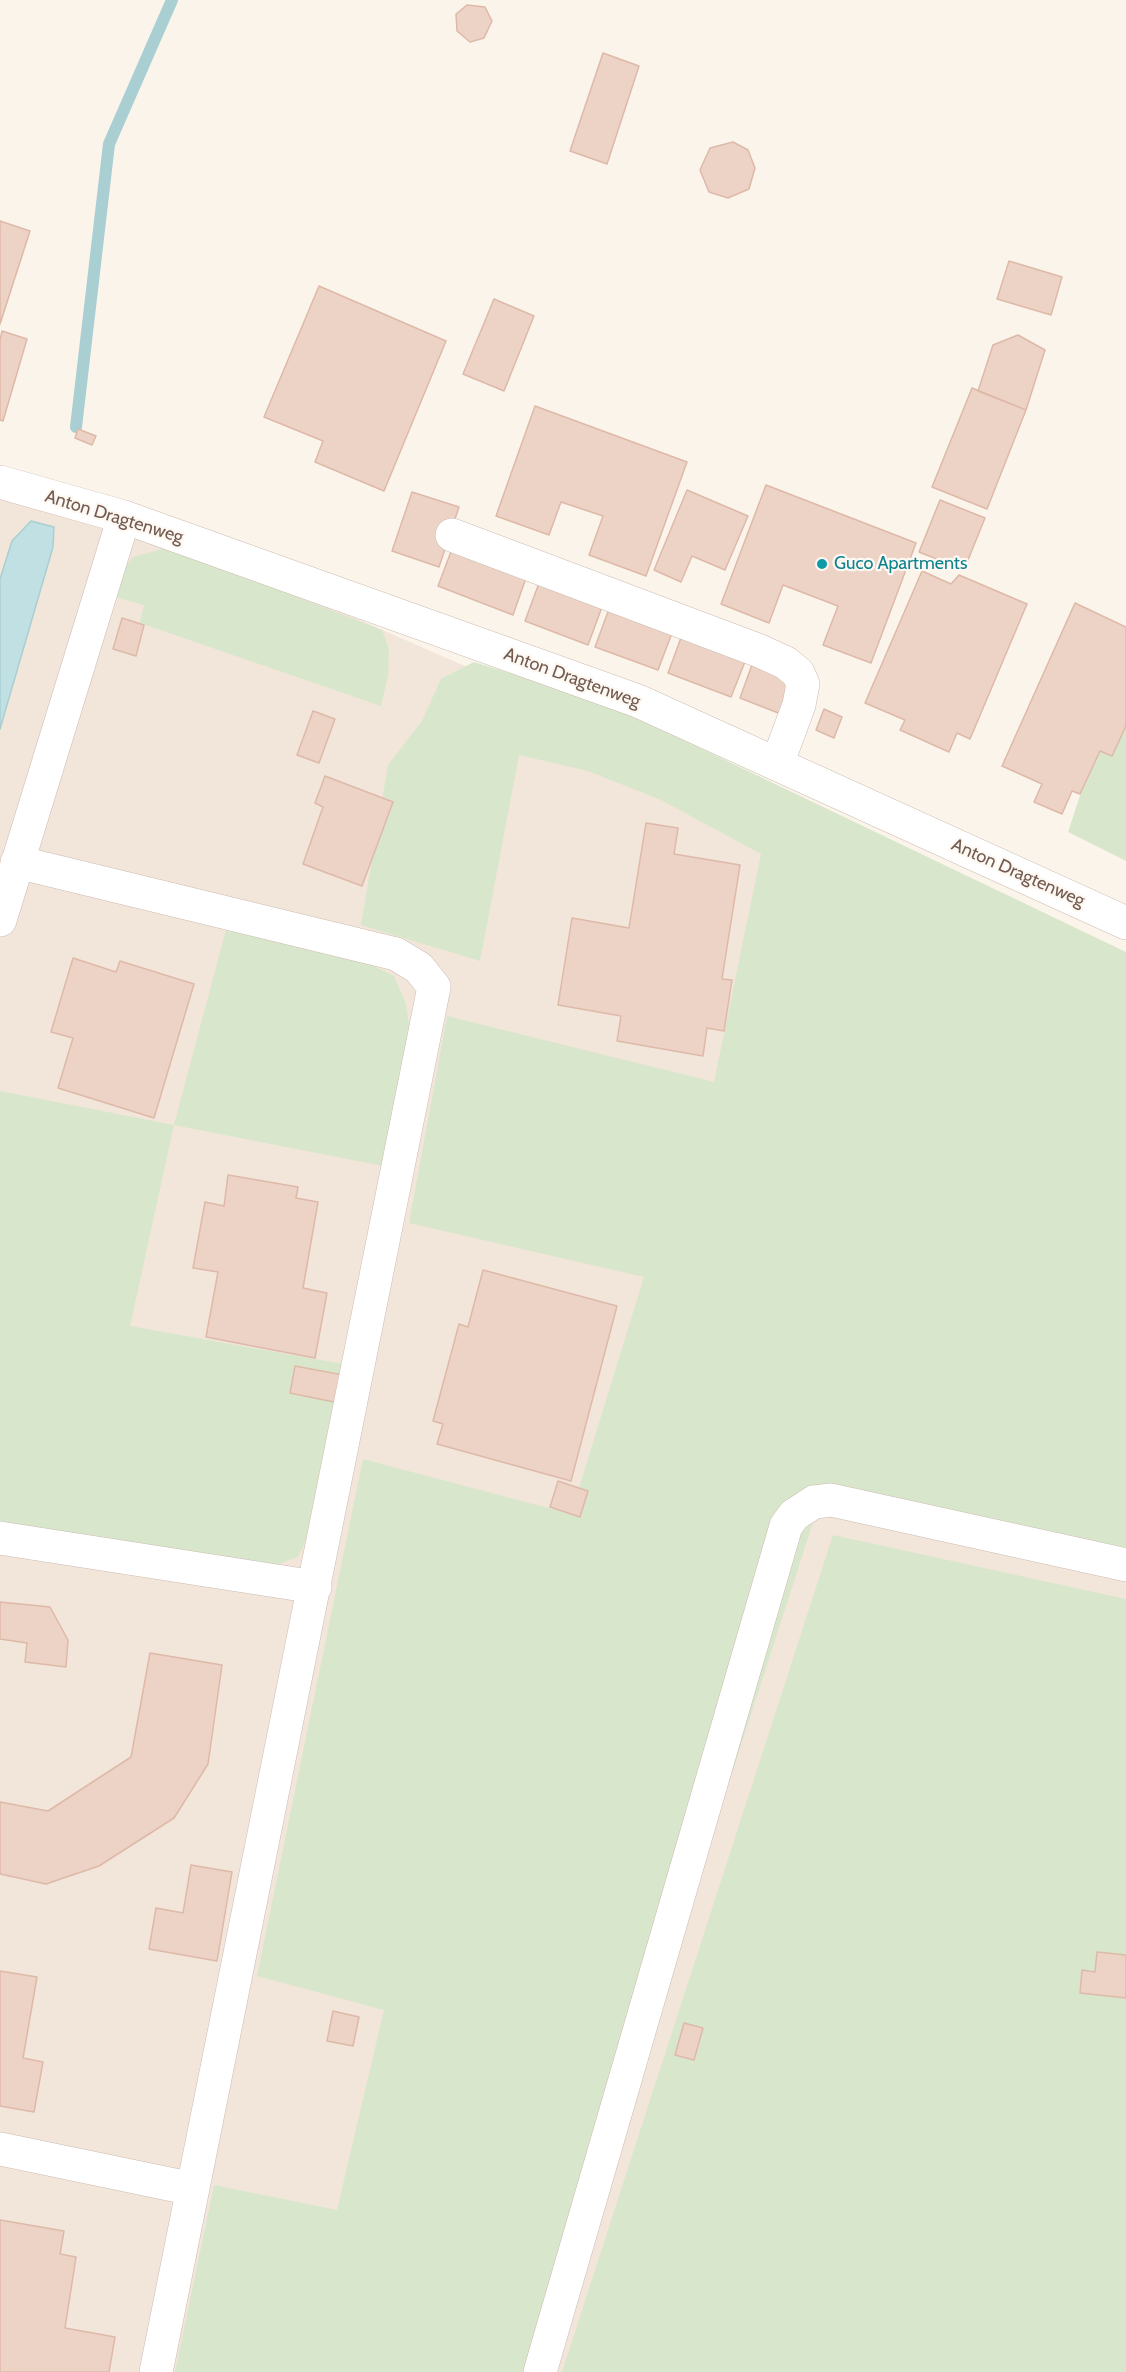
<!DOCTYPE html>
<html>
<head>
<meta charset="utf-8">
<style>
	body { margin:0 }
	canvas { display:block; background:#fbf4eb }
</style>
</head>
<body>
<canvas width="1126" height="2372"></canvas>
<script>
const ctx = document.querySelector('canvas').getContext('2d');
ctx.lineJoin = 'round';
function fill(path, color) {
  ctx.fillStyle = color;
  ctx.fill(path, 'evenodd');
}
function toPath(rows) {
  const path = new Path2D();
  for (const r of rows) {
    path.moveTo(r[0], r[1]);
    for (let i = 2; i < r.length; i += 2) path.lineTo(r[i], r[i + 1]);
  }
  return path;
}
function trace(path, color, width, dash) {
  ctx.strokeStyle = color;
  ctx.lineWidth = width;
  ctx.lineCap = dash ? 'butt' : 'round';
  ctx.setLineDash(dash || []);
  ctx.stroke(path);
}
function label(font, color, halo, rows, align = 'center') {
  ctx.font = font + ' Cabin,sans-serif';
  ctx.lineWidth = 4.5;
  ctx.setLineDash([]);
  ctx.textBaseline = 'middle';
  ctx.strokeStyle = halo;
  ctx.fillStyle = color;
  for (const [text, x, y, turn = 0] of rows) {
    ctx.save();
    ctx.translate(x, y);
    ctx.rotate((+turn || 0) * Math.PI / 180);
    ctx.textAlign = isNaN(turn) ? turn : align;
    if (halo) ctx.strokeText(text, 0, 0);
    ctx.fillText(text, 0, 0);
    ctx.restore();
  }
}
const residential = toPath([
	[0,476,124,517,1126,955,1126,2372,0,2372]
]);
const green = toPath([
	[169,547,382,630,389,649,388,676,381,706,140,623,144,605,116,597,122,572,133,557],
	[474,662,606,703,1126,952,1126,1581,816,1513,539,2372,175,2372,214,2185,337,2210,384,2010,257,1976,363,1459,571,1514,644,1277,409,1223,447,1016,714,1082,761,854,661,800,588,771,519,755,480,961,361,925,388,765,422,721,441,679],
	[1126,713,1126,861,1068,832,1097,744],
	[226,930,370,964,394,976,406,1004,411,1037,383,1166,174,1125,130,1326,343,1364,311,1530,298,1557,267,1568,0,1522,0,1091,174,1125],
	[833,1535,1126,1599,1126,2372,562,2372]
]);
const water = toPath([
	[31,521,54,527,53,547,0,729,0,579,12,541,31,521]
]);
const stream = toPath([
	[76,427,109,144,172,0]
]);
const building = toPath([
	[467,5,485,7,492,21,484,38,470,42,457,31,456,14,467,5],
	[603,53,639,66,607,164,570,151,603,53],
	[733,142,748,150,755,168,749,189,728,198,709,192,700,170,710,148,733,142],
	[0,221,30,231,0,324,0,221],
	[1009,261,1062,277,1051,315,997,299,1009,261],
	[319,286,446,341,384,491,315,462,323,441,264,417,319,286],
	[494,299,534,316,504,391,463,374,494,299],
	[2,331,27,339,3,421,0,420,0,340,2,331],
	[1018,335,1045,350,1026,410,978,391,993,345,1018,335],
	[972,388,1026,410,987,509,932,487,972,388],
	[535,406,687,462,646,576,589,555,603,516,561,502,549,535,496,516,535,406],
	[78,429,96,436,92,445,75,438,78,429],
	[766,485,916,543,871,663,823,645,838,606,783,585,769,623,721,604,766,485],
	[687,490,748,516,725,570,692,556,681,582,654,570,687,490],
	[412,492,459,507,439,567,392,551,412,492],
	[940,500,985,518,964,570,919,552,940,500],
	[452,549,526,578,513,615,438,586,452,549],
	[922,571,951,584,959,575,1027,604,970,739,957,733,949,752,900,730,905,720,865,703,922,571],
	[539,583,602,607,588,645,525,621,539,583],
	[1075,603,1126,627,1126,726,1112,756,1100,751,1080,794,1072,791,1062,814,1034,802,1042,784,1002,766,1075,603],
	[609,609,672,633,658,670,595,647,609,609],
	[122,618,144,625,136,656,113,649,122,618],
	[682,635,746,659,731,697,668,673,682,635],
	[753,662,800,680,786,716,740,698,753,662],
	[824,709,842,717,834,738,816,730,824,709],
	[313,711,335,719,319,763,297,755,313,711],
	[325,776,393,802,362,886,303,864,323,807,315,803,325,776],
	[646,823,678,828,674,854,740,865,722,979,732,980,724,1031,707,1028,703,1056,617,1041,621,1016,558,1005,572,918,629,928,646,823],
	[73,958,116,972,120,961,194,984,154,1118,58,1088,73,1038,51,1032,73,958],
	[228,1175,298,1187,296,1198,318,1202,303,1288,327,1293,315,1358,206,1337,218,1272,193,1268,205,1202,224,1206,228,1175],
	[483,1270,617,1306,571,1481,437,1444,443,1424,433,1421,459,1324,468,1327,483,1270],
	[295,1366,343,1375,339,1403,290,1393,295,1366],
	[558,1481,588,1491,580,1517,550,1507,558,1481],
	[0,1602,50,1607,68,1640,66,1667,25,1662,27,1643,0,1639,0,1602],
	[150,1653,222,1665,208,1764,174,1818,99,1866,46,1884,0,1874,0,1802,48,1811,131,1757,150,1653],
	[191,1865,232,1872,217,1961,149,1949,156,1908,183,1913,191,1865],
	[1097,1952,1126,1955,1126,1998,1080,1993,1082,1970,1095,1972,1097,1952],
	[0,1971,37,1977,23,2058,43,2062,34,2112,0,2106,0,1971],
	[333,2011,359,2017,353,2046,327,2041,333,2011],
	[684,2023,703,2028,694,2060,675,2055,684,2023],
	[0,2220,64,2231,60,2254,76,2257,65,2328,115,2337,109,2372,0,2372,0,2220]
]);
const minor = toPath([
	[452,535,760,651,786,663,798,673,803,684,799,705,777,764],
	[17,862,396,954,419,968,434,987,156,2372],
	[0,920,124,517],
	[0,1538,315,1587],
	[0,2149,193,2189],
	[540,2372,786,1526,794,1515,814,1502,831,1500,1126,1565]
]);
const secondary = toPath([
	[0,482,124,517,638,701,1126,923]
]);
const markers = [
	[822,564,6,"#0f9aa8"]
];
const streetNames = [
	["Anton Dragtenweg",114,517,17],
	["Anton Dragtenweg",572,678,20],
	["Anton Dragtenweg",1018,873,24]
];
const cultureNames = [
	["Guco Apartments",834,564]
];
fill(residential, '#f2e5da');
fill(green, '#d8e7cb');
fill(water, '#c1e0e3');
trace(water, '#a9cfd3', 1.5);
trace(stream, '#a9cfd3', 12);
fill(building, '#edd3c6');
trace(building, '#deb9a8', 1.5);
trace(minor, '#ccbcb2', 34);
trace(secondary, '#cebcb0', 34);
trace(minor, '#fff', 33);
trace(secondary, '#fff', 33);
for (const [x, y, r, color] of markers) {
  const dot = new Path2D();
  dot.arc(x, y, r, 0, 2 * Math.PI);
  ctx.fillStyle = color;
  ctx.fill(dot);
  trace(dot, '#fdf8f2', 2);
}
label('18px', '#735b51', '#fdf8f2', streetNames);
label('18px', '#0d838f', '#fdf8f2', cultureNames, 'left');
</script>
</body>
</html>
